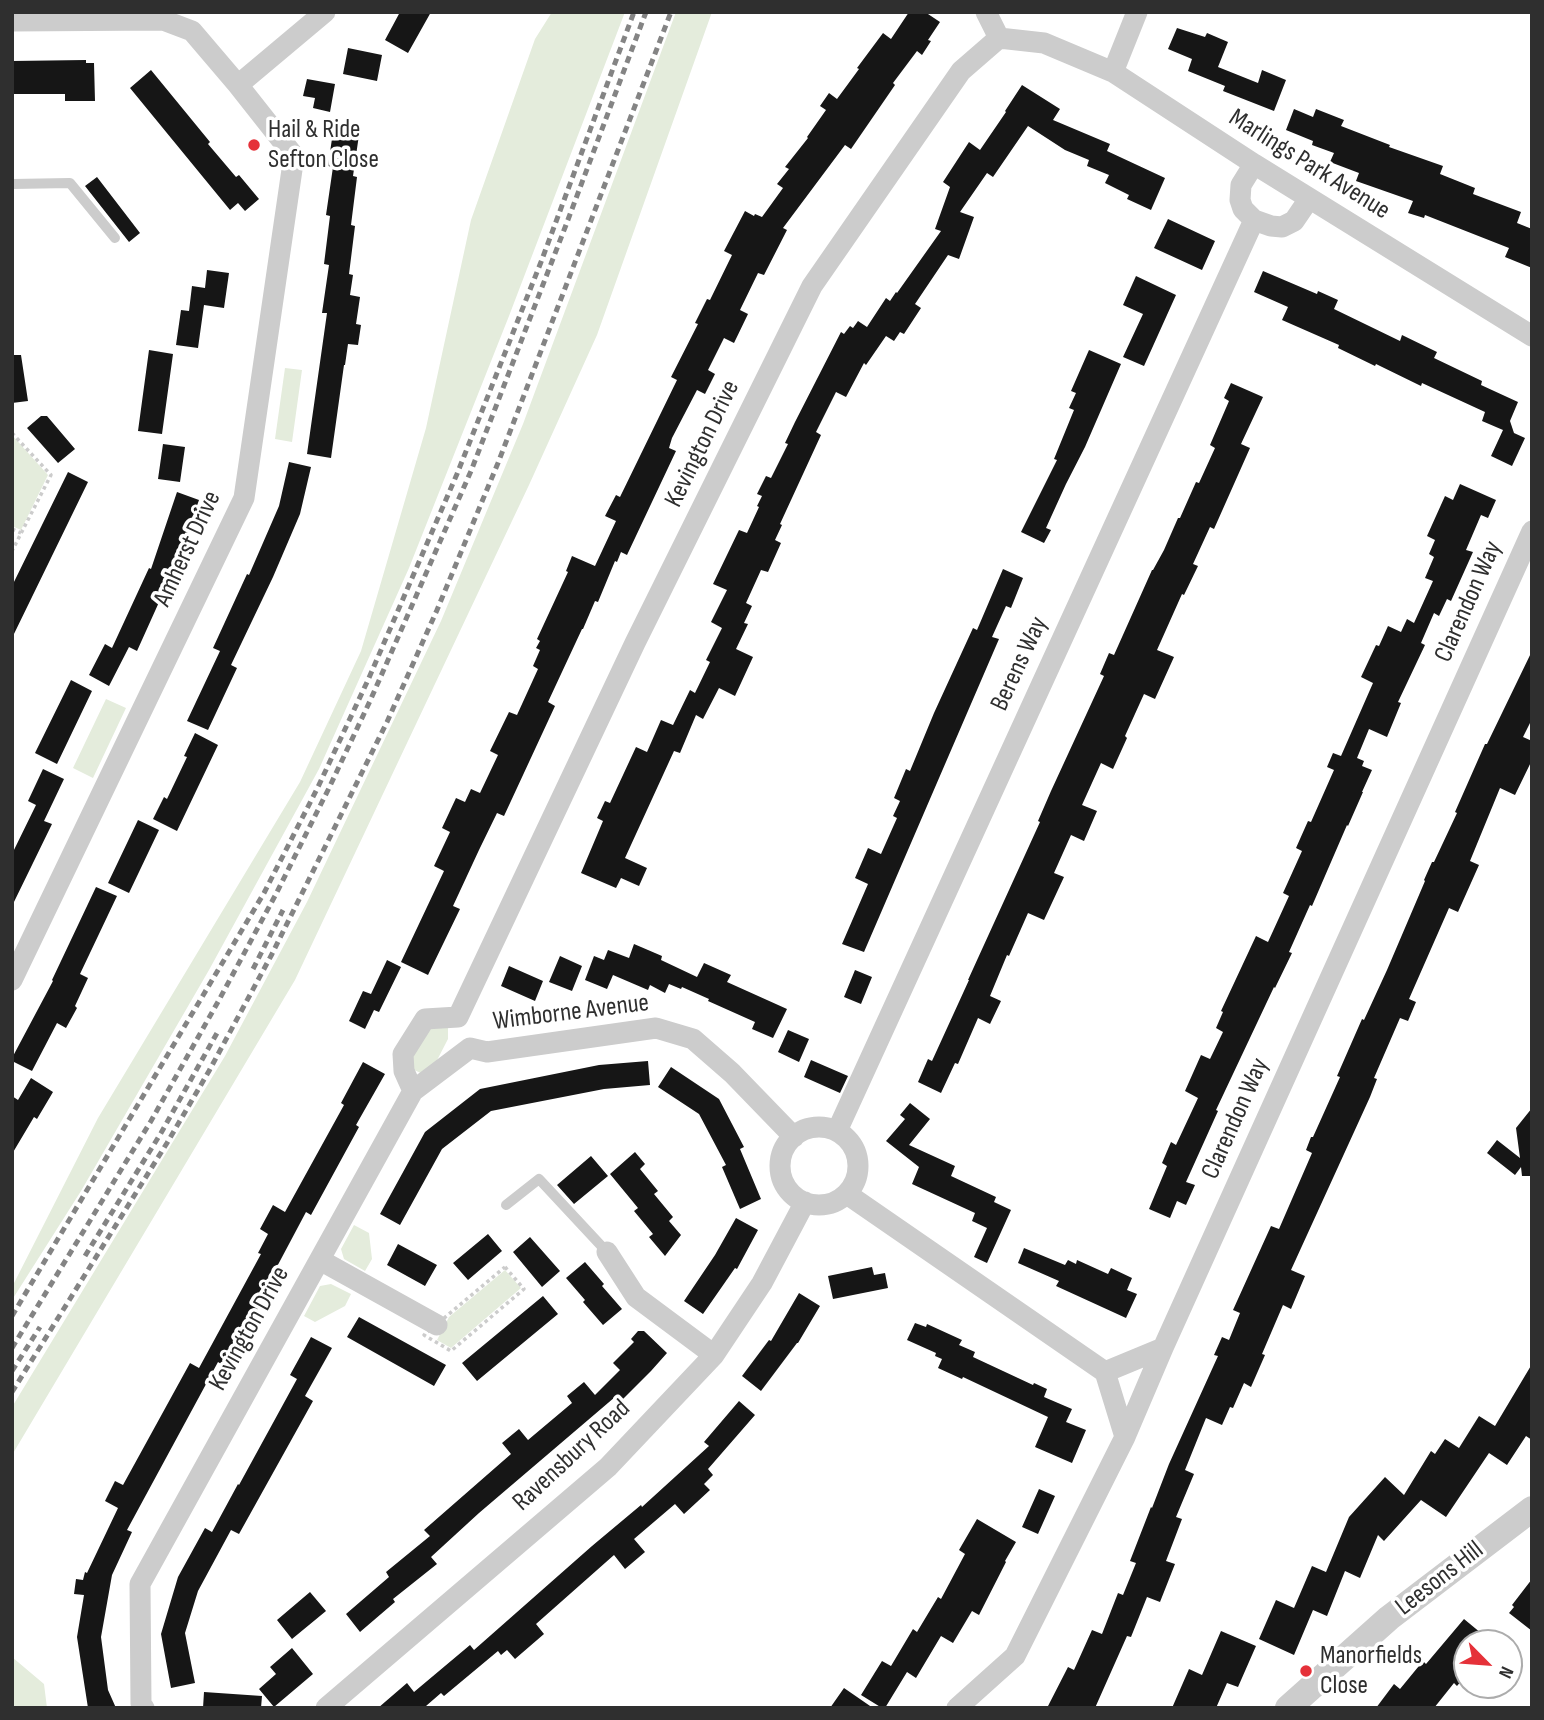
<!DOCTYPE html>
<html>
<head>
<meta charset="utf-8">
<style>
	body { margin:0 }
	#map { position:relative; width:1544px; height:1720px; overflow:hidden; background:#fff; font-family:"Sofia Sans Condensed",sans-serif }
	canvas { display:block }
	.frame { position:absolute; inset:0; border:14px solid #2f2f2f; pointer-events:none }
	.north { position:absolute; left:1453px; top:1629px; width:70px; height:70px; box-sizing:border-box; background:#fff; border:2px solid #acacac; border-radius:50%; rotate:115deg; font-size:19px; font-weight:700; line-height:28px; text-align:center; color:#2f2f2f }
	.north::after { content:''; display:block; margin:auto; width:24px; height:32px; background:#e53139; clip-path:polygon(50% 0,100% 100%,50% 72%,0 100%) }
</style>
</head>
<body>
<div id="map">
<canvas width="1544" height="1720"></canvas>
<div class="frame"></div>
<div class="north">N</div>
</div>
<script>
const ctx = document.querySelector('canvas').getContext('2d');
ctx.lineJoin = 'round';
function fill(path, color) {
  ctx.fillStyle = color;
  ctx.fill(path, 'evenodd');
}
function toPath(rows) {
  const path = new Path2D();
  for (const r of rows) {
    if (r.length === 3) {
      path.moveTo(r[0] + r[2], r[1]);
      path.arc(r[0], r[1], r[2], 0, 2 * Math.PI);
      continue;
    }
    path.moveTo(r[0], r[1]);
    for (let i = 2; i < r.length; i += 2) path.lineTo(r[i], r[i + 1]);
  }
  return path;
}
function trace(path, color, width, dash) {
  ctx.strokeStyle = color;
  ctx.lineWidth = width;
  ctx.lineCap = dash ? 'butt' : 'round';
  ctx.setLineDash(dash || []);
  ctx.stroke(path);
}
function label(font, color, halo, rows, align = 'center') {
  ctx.font = font + ' "Sofia Sans Condensed",sans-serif';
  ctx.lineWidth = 7;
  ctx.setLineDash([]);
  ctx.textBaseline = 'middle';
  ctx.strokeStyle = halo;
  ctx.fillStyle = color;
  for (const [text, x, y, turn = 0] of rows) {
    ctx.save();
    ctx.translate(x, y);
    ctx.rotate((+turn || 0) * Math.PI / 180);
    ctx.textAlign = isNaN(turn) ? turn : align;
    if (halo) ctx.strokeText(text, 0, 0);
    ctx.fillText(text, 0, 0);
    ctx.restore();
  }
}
const green = toPath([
	[552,12,625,12,509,316,409,568,319,769,209,970,81,1191,12,1300,12,1287,98,1118,300,782,361,651,426,428,471,220,535,39],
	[676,12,712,12,597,335,529,485,295,980,12,1455,12,1407,225,1056,307,902,441,621,523,424],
	[285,368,302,370,292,442,275,439],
	[12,435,48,475,21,530,12,526],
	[106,699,126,708,93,778,73,768],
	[427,1028,448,1028,448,1039,433,1068,423,1074,412,1069,411,1056],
	[354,1225,369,1233,372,1259,365,1271,344,1259,341,1249],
	[505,1270,521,1288,451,1348,437,1340,449,1317],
	[331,1284,351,1294,345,1306,315,1322,304,1316,320,1286],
	[12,1657,44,1684,47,1708,12,1708]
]);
const building = toPath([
	[400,12,431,12,408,53,385,40],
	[909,12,925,12,940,22,928,40,931,41,922,55,917,51,893,83,895,85,851,149,845,145,783,228,787,230,764,275,758,273,740,310,748,314,734,343,724,338,708,370,715,374,705,394,697,390,672,438,669,448,676,451,627,555,621,552,617,562,615,561,598,602,595,601,583,629,582,629,548,702,555,706,504,816,497,813,479,850,453,906,460,909,428,975,401,962,444,871,434,866,450,832,442,828,456,798,465,802,471,789,480,793,498,755,490,751,509,712,517,715,538,669,533,666,540,650,536,648,540,641,537,639,568,572,566,571,572,556,595,566,616,521,605,516,616,495,620,497,677,380,671,377,698,324,695,323,707,299,710,300,732,255,724,251,745,211,754,216,755,214,762,217,783,188,777,184,789,169,785,167,808,138,807,137,826,110,820,106,829,93,837,99,859,69,857,68,883,33,891,39],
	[1177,28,1205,37,1207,33,1228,42,1218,67,1258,83,1262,70,1286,80,1274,111,1223,91,1225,86,1188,71,1192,59,1168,49],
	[348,48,382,55,377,81,343,74],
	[86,60,86,63,94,63,95,101,65,101,65,94,12,94,12,61],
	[151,70,210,142,208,144,236,177,239,175,259,199,245,211,238,203,230,210,130,88],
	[307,79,335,84,330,112,313,108,315,98,303,96],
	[1022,85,1060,109,1053,120,1110,144,1107,151,1165,178,1151,210,1127,199,1129,195,1105,183,1109,175,1087,166,1089,160,1065,150,1028,126,993,177,987,173,960,212,974,217,959,259,948,255,915,304,921,308,904,334,900,332,894,341,886,336,866,365,864,363,846,397,836,392,816,432,821,435,780,524,782,525,775,540,781,543,768,572,761,570,746,603,752,606,744,623,748,624,736,649,753,657,735,696,719,688,703,719,696,715,680,753,674,751,625,858,647,868,639,886,621,878,616,888,581,873,603,821,597,818,605,801,610,803,636,747,647,752,661,720,673,725,690,690,695,693,710,662,706,660,722,628,711,622,727,590,713,584,739,530,747,533,759,507,757,506,762,496,757,494,766,476,771,478,788,444,785,443,795,422,841,332,844,334,850,326,853,328,858,321,867,327,886,298,890,301,896,292,897,293,941,231,935,229,950,187,943,182,969,142,980,150,1006,112,1005,111],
	[1294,109,1313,117,1316,109,1344,120,1341,126,1390,145,1389,147,1443,166,1440,174,1475,188,1473,194,1521,212,1517,223,1532,229,1532,268,1505,257,1509,248,1425,215,1424,218,1408,213,1413,201,1356,181,1359,173,1330,162,1334,153,1312,145,1313,141,1286,130],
	[334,125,360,128,353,176,357,177,351,225,355,226,349,274,353,275,350,295,360,297,356,324,361,325,358,345,348,344,345,365,344,365,331,458,307,454,327,313,322,313,329,265,324,264,330,216,326,215,333,167,328,166],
	[97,177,140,233,129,242,85,186],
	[1168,219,1215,241,1202,270,1154,248],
	[207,270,229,273,224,308,204,305,198,348,176,345,181,310,189,311,192,286,205,288],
	[1263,271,1317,294,1318,291,1338,300,1334,309,1400,341,1402,335,1437,352,1434,358,1482,381,1481,385,1518,402,1510,421,1514,433,1525,438,1512,466,1491,456,1503,430,1482,421,1485,412,1422,383,1421,386,1376,364,1375,366,1338,348,1339,345,1282,320,1288,307,1254,292],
	[1136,276,1176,295,1144,366,1123,357,1143,314,1123,305],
	[149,350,173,354,162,434,138,431],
	[1089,350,1121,364,1085,447,1066,484,1046,528,1051,530,1044,543,1021,532,1057,460,1054,459,1074,410,1069,408,1076,393,1071,391],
	[12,355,21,355,28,401,12,403],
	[1231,383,1263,397,1241,444,1250,448,1214,529,1210,527,1193,564,1198,566,1184,595,1182,594,1157,650,1174,657,1155,699,1144,694,1125,736,1127,738,1113,769,1101,763,1082,805,1097,811,1084,841,1071,835,1054,873,1064,877,1044,920,1028,913,1009,956,1007,955,990,996,1001,1001,990,1024,978,1018,958,1064,955,1063,941,1093,918,1082,928,1059,932,1061,969,980,968,980,978,958,1040,822,1038,821,1051,791,1104,676,1100,674,1109,653,1114,655,1152,570,1153,570,1164,550,1178,518,1180,518,1196,482,1199,483,1215,448,1210,445,1229,401,1224,398],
	[41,416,47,416,75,449,58,463,27,428],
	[163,444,185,447,180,482,158,479],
	[289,462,311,467,300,514,273,577,231,665,237,668,208,730,187,721,220,651,213,648,247,574,249,575,279,506],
	[68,472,88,482,12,638,12,586],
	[1460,484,1496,500,1488,518,1481,515,1466,550,1473,552,1451,601,1447,599,1439,616,1434,613,1421,643,1425,645,1398,702,1401,703,1387,737,1369,729,1357,758,1364,761,1362,766,1372,770,1362,792,1363,792,1348,826,1347,825,1312,906,1310,905,1289,952,1292,953,1275,988,1274,987,1216,1110,1218,1111,1186,1182,1195,1185,1186,1205,1177,1201,1170,1218,1149,1209,1167,1166,1162,1163,1171,1142,1176,1145,1198,1098,1185,1091,1201,1055,1210,1059,1223,1032,1216,1028,1223,1012,1221,1011,1256,936,1268,942,1289,896,1283,893,1302,851,1296,848,1308,821,1311,822,1334,770,1327,767,1333,753,1341,756,1373,683,1361,677,1376,645,1379,646,1388,626,1401,632,1407,619,1414,623,1433,581,1425,578,1434,557,1429,554,1435,540,1427,536,1445,496,1453,500],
	[177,492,199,500,178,560,137,651,129,647,109,686,89,675,105,644,112,648,149,568,151,569],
	[1003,569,1023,578,1011,608,1006,606,992,637,999,639,864,952,842,944,868,884,855,878,868,848,881,854,897,818,893,816,900,801,894,798,906,769,910,771,934,713,973,628,977,630],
	[1532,651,1532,719,1523,737,1532,741,1532,760,1515,795,1500,788,1470,861,1479,865,1458,912,1449,908,1409,999,1416,1002,1408,1021,1400,1018,1374,1078,1377,1079,1370,1097,1291,1270,1305,1276,1291,1309,1283,1305,1262,1354,1265,1355,1251,1387,1244,1383,1233,1408,1230,1407,1222,1425,1206,1418,1185,1470,1194,1474,1176,1517,1182,1519,1166,1561,1175,1564,1160,1602,1147,1597,1131,1637,1127,1636,1095,1708,1047,1708,1068,1667,1074,1670,1092,1630,1102,1634,1118,1593,1123,1595,1136,1563,1130,1561,1151,1507,1152,1508,1169,1464,1218,1356,1214,1355,1222,1337,1229,1340,1240,1313,1233,1310,1271,1226,1279,1229,1312,1153,1306,1150,1311,1137,1313,1137,1340,1077,1337,1076,1362,1019,1364,1020,1387,970,1425,881,1424,880,1432,862,1434,862,1457,813,1455,812,1485,744,1487,744],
	[71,680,92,691,57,764,35,753],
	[195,733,218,745,177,831,153,819,164,797,167,799,187,757,184,756],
	[43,769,64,779,44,821,52,824,12,906,12,854,36,805,28,801],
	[138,820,159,830,129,893,108,883],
	[96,887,117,896,80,974,88,978,75,1006,77,1008,66,1028,57,1023,32,1071,12,1061,12,1058,53,981,52,980],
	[634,944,662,956,661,960,697,977,704,963,731,975,727,982,787,1009,773,1038,752,1029,755,1022,708,1001,709,999,682,987,681,989,669,984,665,993,650,985,648,990,613,975,607,989,585,980,594,956,604,960,608,950,629,958],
	[560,956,582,966,572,991,549,982],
	[387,960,401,967,379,1012,374,1010,365,1029,349,1021,363,991,371,994],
	[509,966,543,981,535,1001,501,986],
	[855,970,872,977,861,1004,844,997],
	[788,1030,809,1039,799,1062,778,1052],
	[811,1060,848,1076,840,1093,804,1077],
	[648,1061,650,1085,604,1089,491,1111,442,1149,400,1225,380,1214,425,1132,480,1089,599,1065],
	[363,1062,385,1074,356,1125,359,1127,311,1215,306,1212,272,1276,275,1278,226,1367,218,1362,127,1530,132,1532,112,1575,101,1637,108,1690,116,1708,88,1708,77,1637,84,1595,74,1594,76,1579,83,1580,85,1572,87,1573,118,1508,105,1501,115,1481,123,1485,190,1363,199,1368,261,1254,258,1253,268,1234,260,1229,273,1205,285,1212,344,1105,341,1103],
	[671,1067,719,1099,744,1147,740,1149,761,1199,740,1209,722,1167,726,1165,699,1114,658,1087],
	[31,1078,53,1092,37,1119,34,1117,12,1154,12,1096,18,1100],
	[910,1103,930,1119,909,1145,955,1166,951,1176,996,1197,994,1202,1011,1210,987,1263,974,1257,987,1228,972,1221,975,1213,912,1184,919,1167,886,1141,905,1119,900,1115],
	[1532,1108,1532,1176,1522,1176,1521,1167,1515,1175,1487,1153,1497,1140,1520,1158,1516,1128],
	[635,1152,645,1164,640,1169,658,1191,654,1194,673,1217,669,1221,681,1235,665,1256,649,1237,653,1234,634,1211,638,1208,610,1174],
	[591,1156,608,1176,574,1204,557,1185],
	[736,1218,758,1230,737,1269,735,1268,703,1314,684,1301,715,1255],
	[488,1234,502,1251,468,1280,453,1263],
	[530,1237,560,1271,542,1287,513,1252],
	[398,1244,437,1265,425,1286,387,1265],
	[1024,1248,1065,1265,1068,1260,1076,1264,1077,1260,1108,1274,1111,1268,1132,1278,1127,1290,1137,1294,1126,1318,1056,1286,1059,1281,1018,1263],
	[585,1262,604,1284,602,1286,622,1309,603,1325,583,1302,585,1300,566,1278],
	[872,1267,874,1275,885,1273,888,1288,833,1299,828,1276],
	[799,1293,820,1306,798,1343,797,1343,761,1391,742,1376,769,1340,771,1341],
	[543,1296,558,1314,477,1381,462,1363],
	[359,1317,446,1365,434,1386,347,1337],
	[915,1323,926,1327,927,1324,962,1340,959,1345,975,1352,973,1357,1033,1385,1034,1383,1047,1389,1044,1397,1072,1409,1066,1422,1086,1430,1072,1463,1035,1447,1048,1417,963,1377,962,1379,938,1368,942,1359,935,1356,936,1353,907,1340],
	[638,1331,644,1331,667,1353,651,1371,620,1402,615,1397,479,1513,431,1557,437,1564,393,1599,395,1602,360,1632,346,1614,389,1577,386,1572,430,1536,424,1530,511,1454,502,1443,519,1429,528,1440,572,1403,567,1396,584,1382,595,1395,620,1370,613,1363,634,1342,631,1339],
	[311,1337,332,1348,305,1396,313,1401,239,1534,231,1530,198,1591,185,1633,195,1683,171,1688,161,1634,178,1577,205,1528,212,1532,238,1484,239,1485,297,1379,290,1375],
	[1532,1364,1532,1440,1526,1436,1507,1465,1489,1453,1446,1517,1421,1500,1384,1541,1378,1535,1360,1578,1345,1571,1327,1616,1313,1610,1294,1655,1259,1639,1276,1600,1294,1608,1312,1566,1326,1572,1349,1517,1385,1477,1404,1495,1431,1451,1435,1454,1445,1439,1459,1448,1479,1416,1495,1426],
	[739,1401,755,1415,708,1469,713,1475,704,1484,710,1490,684,1514,675,1504,634,1539,645,1552,625,1569,614,1555,536,1624,544,1634,515,1659,507,1650,501,1655,498,1651,444,1696,441,1693,426,1706,428,1708,378,1708,407,1683,414,1692,470,1645,474,1650,592,1546,641,1505,642,1507,709,1446,704,1442],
	[1039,1489,1055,1496,1038,1534,1022,1527],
	[977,1519,1016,1542,1005,1561,1006,1562,979,1615,972,1611,953,1643,941,1636,916,1678,907,1672,885,1708,882,1708,861,1695,882,1661,891,1666,913,1629,917,1632,938,1597,941,1599,965,1554,959,1550],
	[1532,1579,1532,1631,1509,1613,1514,1607,1512,1605],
	[310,1592,326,1611,292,1639,277,1620],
	[1464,1619,1493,1643,1467,1643,1467,1674,1457,1686,1454,1683,1434,1708,1376,1708,1394,1684,1400,1689,1423,1661,1426,1664],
	[1221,1631,1256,1646,1238,1687,1227,1683,1216,1708,1172,1708,1189,1669,1202,1675],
	[292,1648,313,1674,274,1707,259,1689,276,1674,270,1667],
	[844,1688,873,1708,830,1708],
	[204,1692,262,1696,261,1708,203,1708]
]);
const path = toPath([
	[12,433,51,475,12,551],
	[12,529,21,533],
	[505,1267,524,1289,451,1351,424,1335,505,1267]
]);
const service = toPath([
	[12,184,70,183,115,238],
	[506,1205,539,1179,607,1252]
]);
const minor = toPath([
	[986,12,999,38],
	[1137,12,1113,72,1254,164,1532,336],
	[12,21,163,20,192,31,238,85,294,156,244,498,12,980],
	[238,85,325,12],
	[1254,164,1241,185,1240,200,1243,209,1254,220,1271,226,1282,227,1294,221,1309,199],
	[413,1091,470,1048,487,1052,656,1028,693,1039,732,1073,794,1137],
	[819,1166,39],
	[837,1131,1254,220],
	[847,1194,1105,1372,1125,1437],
	[607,1252,636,1297,714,1355],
	[320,1260,437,1325],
	[1105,1372,1163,1348],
	[144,1708,141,1704,140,1584,413,1091,404,1071,403,1054,425,1019,458,1017,635,643,812,286,961,71,999,38,1044,43,1113,72],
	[326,1708,608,1467,714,1355,762,1283,805,1202],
	[957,1708,1015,1656,1125,1437,1163,1348,1532,531]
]);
const tertiary = toPath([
	[1288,1708,1389,1618,1532,1509]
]);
const rail = toPath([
	[253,969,283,910],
	[85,1256,161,1133,217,1033],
	[12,1316,264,893,318,787,368,680,457,474,541,262,634,12],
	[12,1348,151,1121,219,1000,276,894,329,788,370,701,471,471,566,225,646,12],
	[12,1371,40,1327],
	[12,1392,167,1143,209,1071,272,954,387,722,437,610,498,463,671,12]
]);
const markers = [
	[254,145,7,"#e53139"],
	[1306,1671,7,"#e53139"]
];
const poiNames = [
	["Hail & Ride",268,130],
	["Sefton Close",268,160],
	["Manorfields",1320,1656],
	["Close",1320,1686]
];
const streetNames = [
	["Marlings Park Avenue",1309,165,32],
	["Kevington Drive",703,444,-64],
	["Amherst Drive",188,549,-65],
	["Clarendon Way",1469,602,-66],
	["Berens Way",1020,664,-65],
	["Wimborne Avenue",571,1013,-7],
	["Clarendon Way",1236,1119,-66],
	["Kevington Drive",250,1329,-61],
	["Ravensbury Road",572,1456,-43],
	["Leesons Hill",1440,1579,-38]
];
fill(green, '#e4ecdc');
fill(building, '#161616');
trace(path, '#ccc', 3.5, [3.5, 3.5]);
trace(service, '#ccc', 10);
trace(minor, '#ccc', 21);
trace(tertiary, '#ccc', 26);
trace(rail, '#848484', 5, [7, 5]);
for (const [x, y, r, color] of markers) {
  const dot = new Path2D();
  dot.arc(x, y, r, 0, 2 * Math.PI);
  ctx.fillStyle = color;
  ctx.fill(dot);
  trace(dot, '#fff', 2.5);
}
label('26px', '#2f2f2f', '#fff', poiNames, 'left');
label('26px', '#2f2f2f', '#fff', streetNames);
</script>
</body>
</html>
